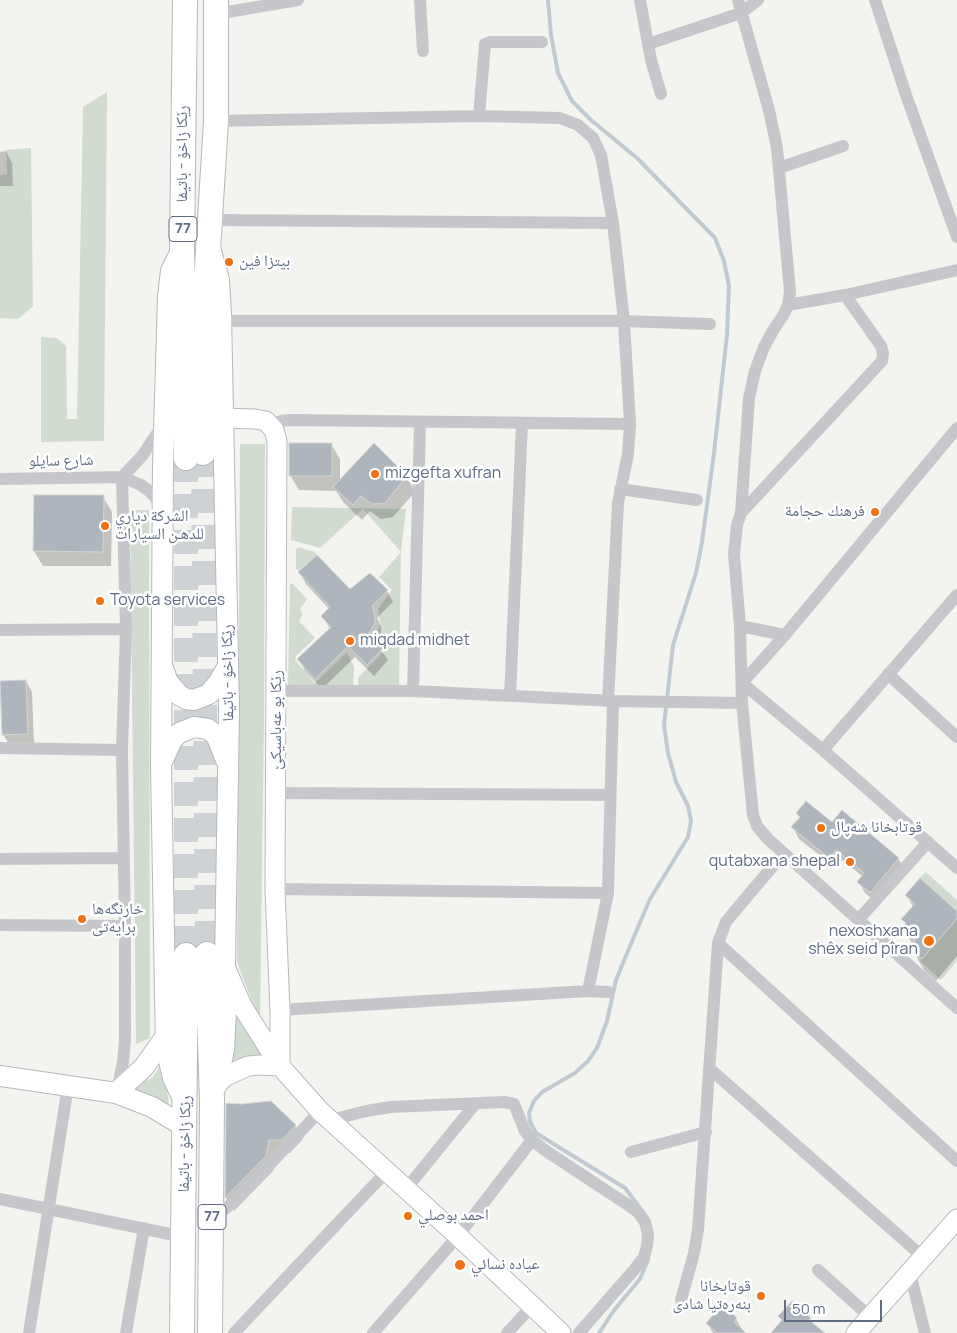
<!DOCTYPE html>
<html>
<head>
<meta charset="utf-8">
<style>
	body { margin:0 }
	#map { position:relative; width:957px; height:1333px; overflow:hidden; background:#f3f4ef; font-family:Manrope,sans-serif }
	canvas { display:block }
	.scale { position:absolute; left:784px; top:1300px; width:98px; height:22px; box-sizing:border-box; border:2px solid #606d83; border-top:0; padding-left:6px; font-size:15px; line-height:18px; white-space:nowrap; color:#606d83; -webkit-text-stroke:4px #fff; paint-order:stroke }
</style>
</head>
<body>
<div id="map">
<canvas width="957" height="1333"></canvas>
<div class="scale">50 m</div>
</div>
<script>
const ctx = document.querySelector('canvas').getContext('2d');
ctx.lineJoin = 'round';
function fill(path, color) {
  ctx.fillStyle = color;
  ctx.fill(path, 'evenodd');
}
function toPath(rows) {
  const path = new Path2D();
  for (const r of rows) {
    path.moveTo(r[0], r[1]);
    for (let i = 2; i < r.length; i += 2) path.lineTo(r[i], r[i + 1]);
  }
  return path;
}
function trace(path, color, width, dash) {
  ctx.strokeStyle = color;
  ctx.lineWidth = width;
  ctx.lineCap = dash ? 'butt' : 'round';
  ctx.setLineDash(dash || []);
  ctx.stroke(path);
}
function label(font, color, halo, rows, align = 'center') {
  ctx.font = font + ' Manrope,"Noto Naskh Arabic",sans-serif';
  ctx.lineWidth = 5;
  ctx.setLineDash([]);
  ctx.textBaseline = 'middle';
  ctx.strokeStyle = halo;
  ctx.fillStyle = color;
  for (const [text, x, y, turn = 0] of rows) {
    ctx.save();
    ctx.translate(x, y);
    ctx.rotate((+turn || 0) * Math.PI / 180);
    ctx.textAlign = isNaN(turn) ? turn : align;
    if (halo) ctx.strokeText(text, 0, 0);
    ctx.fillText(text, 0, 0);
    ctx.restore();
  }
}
const green = toPath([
	[107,92,104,441,41,442,41,337,57,338,66,346,67,419,77,419,83,107],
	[31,148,33,306,18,319,0,318,0,175,7,174,6,150],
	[240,444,265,444,264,715,260,1023,237,962],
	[292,507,406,509,401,552,399,686,358,685,358,678,386,649,375,635,380,625,378,609,392,590,379,577,401,552,363,509,320,548,291,540],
	[130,510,149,510,150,1038,136,1044],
	[298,547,315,552,317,555,299,571,296,569,296,550],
	[290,584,293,584,307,599,300,609,303,614,299,621,315,638,296,656,295,660,315,683,347,652,354,667,353,687,288,686],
	[926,872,957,900,957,911,920,878],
	[957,919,957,961,941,980,920,961],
	[232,1008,266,1059,227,1069],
	[163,1062,169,1104,136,1094,133,1086,152,1078]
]);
const shadow = toPath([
	[6,151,12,163,13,186,0,186,0,152],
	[331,444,340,459,340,482,406,476,415,492,393,517,381,519,370,511,362,520,344,503,336,491,299,490,290,475],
	[103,497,112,512,111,566,43,566,34,551],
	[299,572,350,591,387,591,393,602,377,618,381,627,381,635,376,643,388,660,374,676,355,657,322,689,305,671,299,659,330,629,323,617,329,609,306,584],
	[26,681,32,692,34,745,10,746,3,734],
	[797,813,832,824,898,858,905,870,877,903,865,893,859,882,863,877,843,860,836,868,799,839,793,827,800,819],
	[907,895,957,912,957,956,936,981,924,970,911,947,913,945,903,928,906,924,903,919,913,907],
	[227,1105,295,1126,303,1139,290,1153,277,1154,274,1170,234,1211,226,1198],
	[722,1306,736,1319,744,1333,713,1333,707,1323]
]);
const stream = toPath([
	[548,0,551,35,558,73,572,101,591,120,637,158,715,238,724,261,729,286,727,335,714,453,702,542,696,573,673,645,664,725,668,753,676,782,688,806,691,821,688,837,650,899,633,939,616,980,607,1021,597,1048,588,1061,575,1073,542,1092,534,1101,529,1113,530,1122,536,1133,625,1188,640,1208],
	[599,1333,615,1309,640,1279,648,1260]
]);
const building = toPath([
	[289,443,332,443,332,476,289,476,289,443],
	[374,443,407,476,385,503,372,504,361,496,353,505,333,487,374,443],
	[34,495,104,495,103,552,33,551,34,495],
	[317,555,350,589,370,573,388,590,372,606,375,615,375,623,369,633,383,648,367,665,348,646,315,679,297,659,331,627,321,616,330,607,298,572,317,555],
	[26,680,28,734,2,735,0,681,26,680],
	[806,801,832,822,842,810,899,858,870,893,857,882,864,873,836,850,829,858,791,827,800,817,796,813,806,801],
	[920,878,957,911,957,919,922,959,909,947,916,940,901,928,906,923,901,919,915,904,905,895,920,878],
	[271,1101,296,1125,282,1140,269,1140,266,1156,225,1198,226,1103,242,1104,271,1101],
	[792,1301,811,1318,809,1320,825,1333,771,1333,782,1320,778,1316,792,1301],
	[722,1305,737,1318,734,1322,746,1333,717,1333,706,1323,722,1305]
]);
const highwayTunnel = toPath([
	[203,453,207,954],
	[186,458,186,955]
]);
const street = toPath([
	[420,0,423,51],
	[640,0,651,60,661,94],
	[738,0,769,110,777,148,790,292,788,305,784,314,774,329,764,347,755,371,749,398,741,513],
	[875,0,906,95,957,237],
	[216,14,298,0],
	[648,44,741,13,758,0],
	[479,116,485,44,490,42,542,42],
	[216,121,479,116,560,118,578,125,593,138,601,155,613,223,624,321,630,424,628,454,618,503,608,701],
	[779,168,843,146],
	[210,220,613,223],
	[845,295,881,346,883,353,882,361,741,513,737,525,734,554,740,626,742,703,753,815,757,826,768,839,957,1008],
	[788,305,845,295,957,270],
	[221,321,624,321,710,324],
	[271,425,281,421,291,420,630,424],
	[122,477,142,456,162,426],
	[0,479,122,477,141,485,148,490,155,497,161,509],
	[620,489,697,500],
	[740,626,785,635],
	[0,630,126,629],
	[888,674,957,737],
	[742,683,785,635,957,428],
	[742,683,823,750,957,868],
	[277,691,413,691,613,701,742,703],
	[413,691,420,423],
	[510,696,522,424],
	[0,748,122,750],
	[823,750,957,595],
	[276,793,610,795],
	[0,859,124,858],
	[275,889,608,893],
	[859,919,928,842],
	[0,925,125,926],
	[718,943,957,1161],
	[588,991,608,893,613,701],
	[280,1010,588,991,608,992],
	[709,1068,923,1257],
	[117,1091,123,1062,125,1040,125,926,122,750,126,629,122,477],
	[331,1120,366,1111,391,1107,504,1102,514,1104,525,1131,532,1140,546,1151,628,1205,638,1212,645,1222,648,1234,647,1246,644,1257,634,1270,579,1333],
	[631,1152,706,1132],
	[406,1189,475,1104],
	[0,1199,184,1237],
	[211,1201,225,1209,241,1195,320,1111],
	[818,1270,870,1317],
	[910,1273,925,1333],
	[681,1300,694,1253,698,1230,718,943,726,922,734,912,784,853],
	[29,1333,68,1086],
	[126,1333,144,1228],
	[234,1333,387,1171],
	[373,1333,458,1236,532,1140],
	[507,1333,532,1306]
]);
const secondary = toPath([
	[223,418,255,419,266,421,274,430,277,441,275,889,280,1010,280,1066],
	[226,969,242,1006,280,1066,320,1111,458,1236,561,1333],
	[217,1084,226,1076,248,1066,260,1065,280,1066],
	[856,1333,957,1219]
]);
const primary = toPath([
	[181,251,171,271,168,296,163,465,161,765,166,1048,173,1078,185,1103],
	[211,251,219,280,221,313,229,711,225,965,226,1012,224,1049,217,1085],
	[163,668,168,682,179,695,186,699,194,700,209,694,219,682,228,666],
	[163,760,172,740,179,733,194,727,208,729,213,733,217,737,226,760],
	[0,1076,116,1093,152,1107,185,1127],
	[116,1093,144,1067,166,1036]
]);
const highway = toPath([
	[185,0,182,250,186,458],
	[203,453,205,299,216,121,216,0],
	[207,954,212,1101,210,1333],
	[182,1333,186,955]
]);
const markers = [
	[229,262,5,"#f07113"],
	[375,474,5,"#f07113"],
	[875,512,5,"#f07113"],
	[105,526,5,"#f07113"],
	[100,601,5,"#f07113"],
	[350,641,5,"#f07113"],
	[821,828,5,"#f07113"],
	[850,862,5,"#f07113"],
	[82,919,5,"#f07113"],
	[929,941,6,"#f07113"],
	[408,1216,5,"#f07113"],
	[460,1265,6,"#f07113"],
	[761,1296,5,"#f07113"]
];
const shields = [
	[183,229,28],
	[212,1217,28]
];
const shieldNames = [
	["77",183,229],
	["77",212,1217]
];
const streetNames = [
	["رێکا زاخۆ - باتیفا",183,154,-90],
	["شارع سايلو",61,461,-1],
	["رێکا زاخۆ - باتیفا",228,673,-91],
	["رێكا بو عه‌باسيكێ",277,720,-90],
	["رێکا زاخۆ - باتیفا",185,1144,-89]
];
const poiNames = [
	["بيتزا فين",239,262],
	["mizgefta xufran",385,474],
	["فرهنك حجامة",865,512,"right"],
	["الشركة دياري",115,517],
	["للدهـن السيارات",115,535],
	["Toyota services",110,601],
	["miqdad midhet",360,641],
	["قوتابخانا شەپال",831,828],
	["qutabxana shepal",840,862,"right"],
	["خارنگه‌ها",92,910],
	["برايه‌تى",92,928],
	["nexoshxana",918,932,"right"],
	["shêx seid pîran",918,950,"right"],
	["احمد بوصلي",418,1216],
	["عياده نسائي",471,1265],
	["قوتابخانا",751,1287,"right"],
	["بنەرەتیا شادی",751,1305,"right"]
];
fill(green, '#d2dbd0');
fill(shadow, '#0003');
trace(stream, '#c2cad1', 4);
fill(building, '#afb5bc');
trace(building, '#d4d5d2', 1);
trace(highwayTunnel, '#ced2d4', 24, [24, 12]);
trace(secondary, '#b7bac0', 21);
trace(primary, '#b5b8bd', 22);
trace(highway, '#b4b7bb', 26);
trace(street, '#c5c7cb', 12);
trace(secondary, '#fff', 19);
trace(primary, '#fff', 20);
trace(highway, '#fff', 24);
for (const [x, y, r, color] of markers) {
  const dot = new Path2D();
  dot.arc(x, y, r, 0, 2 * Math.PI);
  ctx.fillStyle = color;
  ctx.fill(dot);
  trace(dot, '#fff', 2);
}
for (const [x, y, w] of shields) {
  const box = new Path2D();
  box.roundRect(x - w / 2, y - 12.5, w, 25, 4);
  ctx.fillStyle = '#fff';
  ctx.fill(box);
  trace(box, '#606d83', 1);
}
label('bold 15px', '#606d83', null, shieldNames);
label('16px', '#606d83', '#fff', streetNames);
label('16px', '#606d83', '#fff', poiNames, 'left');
</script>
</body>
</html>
